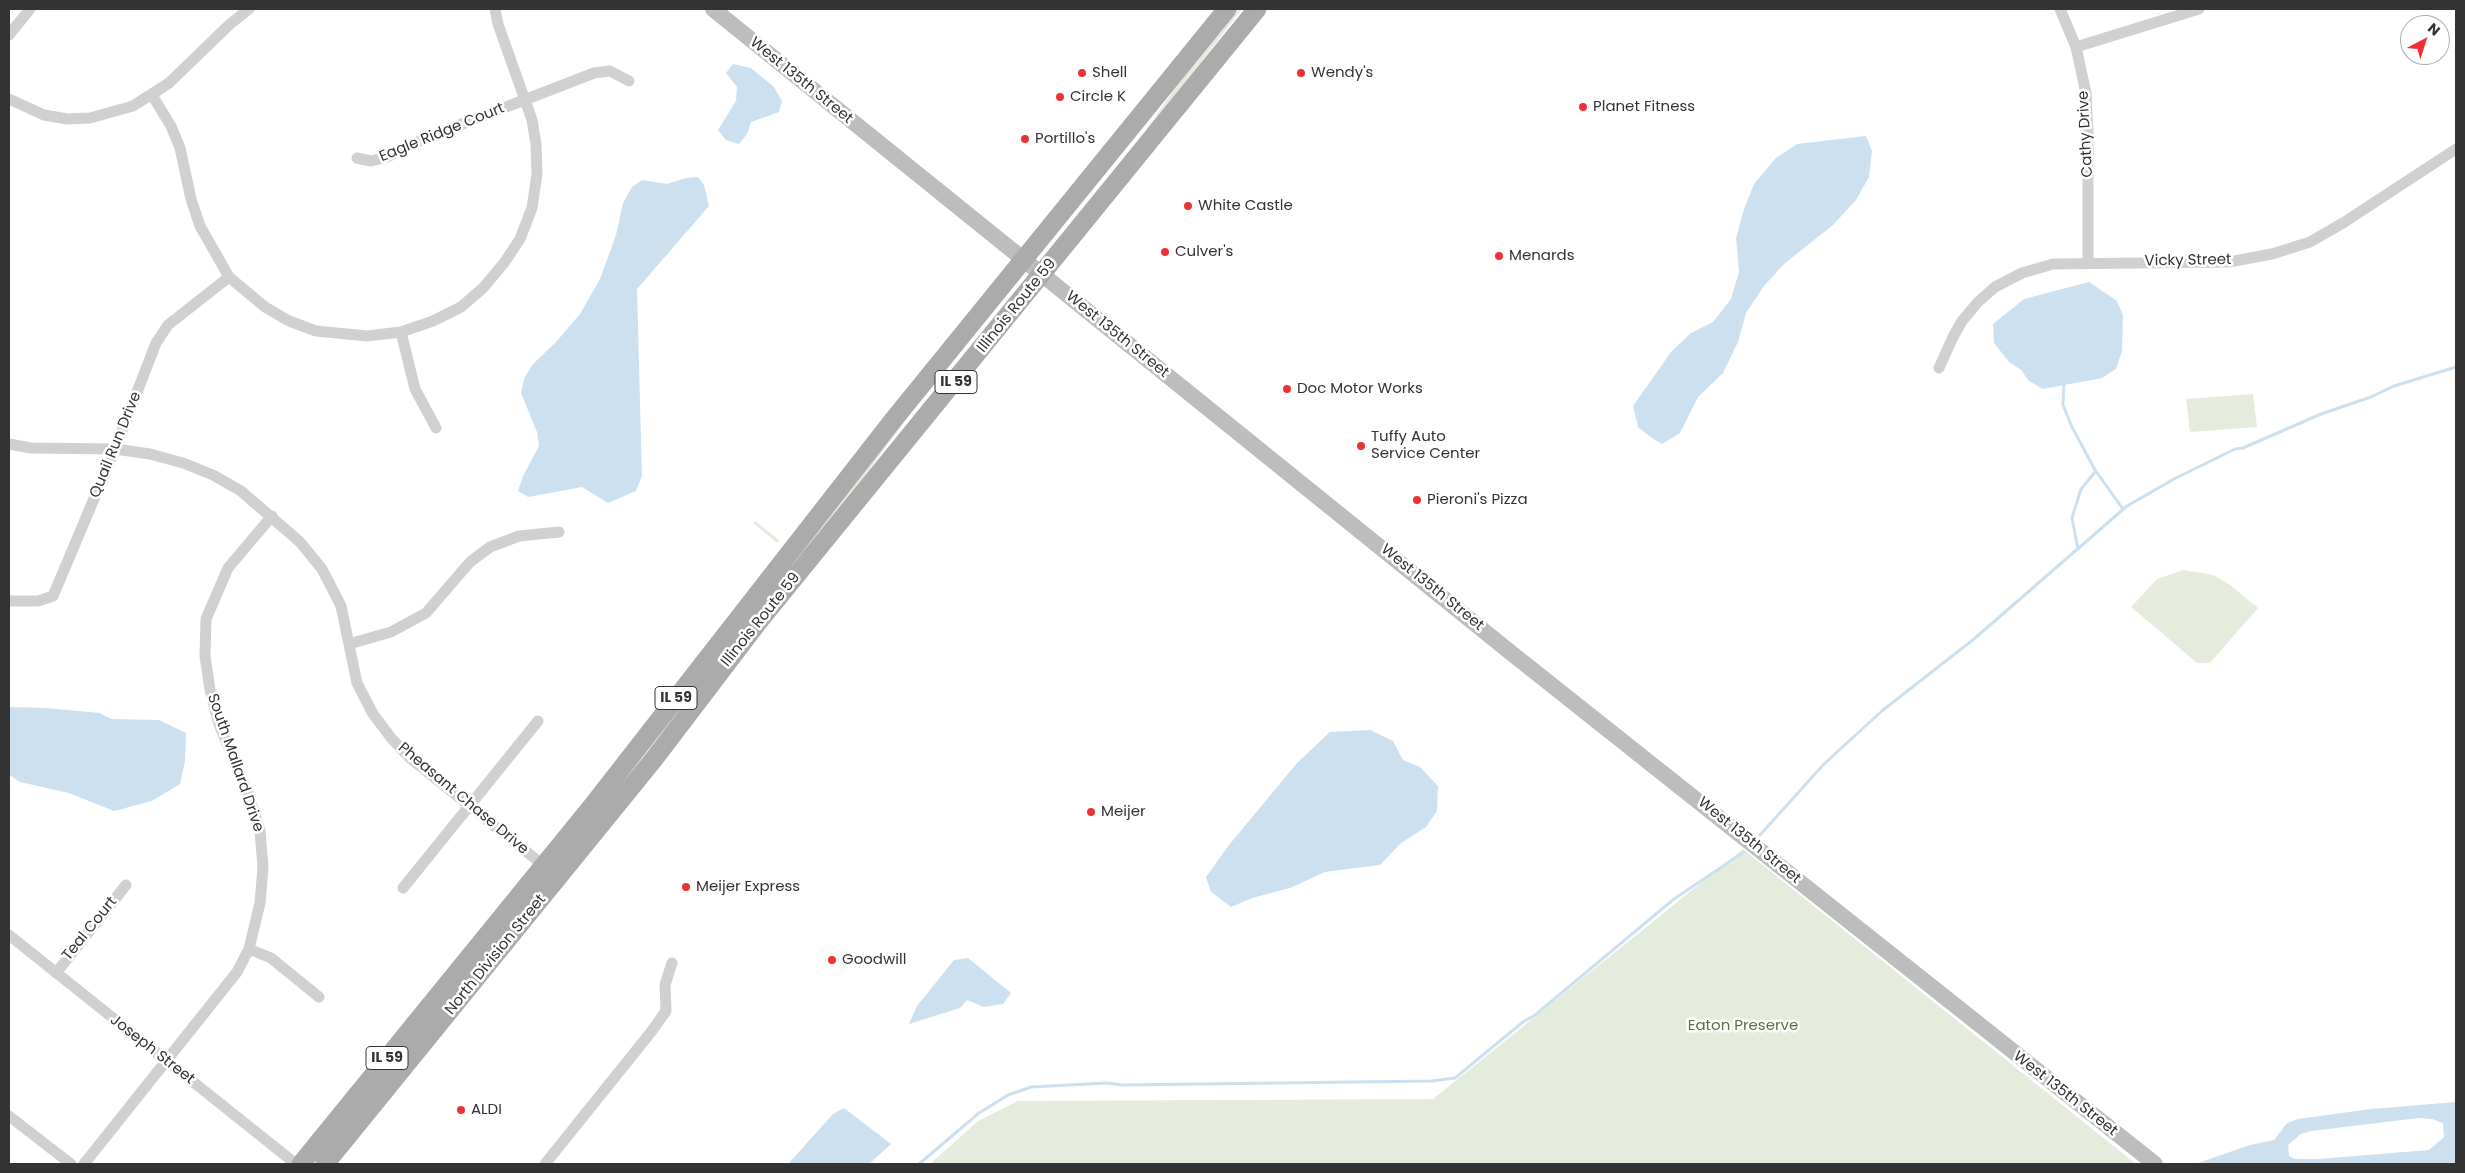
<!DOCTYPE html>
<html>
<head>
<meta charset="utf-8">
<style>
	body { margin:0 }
	#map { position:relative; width:2465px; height:1173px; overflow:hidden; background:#fff; font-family:Poppins,sans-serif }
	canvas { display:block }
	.frame { position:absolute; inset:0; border:10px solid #333; pointer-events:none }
	.north { position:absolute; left:2400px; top:15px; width:50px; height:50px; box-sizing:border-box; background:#fff; border:1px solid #adadad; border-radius:50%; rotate:40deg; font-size:14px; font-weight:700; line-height:20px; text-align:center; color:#333 }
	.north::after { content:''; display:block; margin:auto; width:18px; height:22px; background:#ed3135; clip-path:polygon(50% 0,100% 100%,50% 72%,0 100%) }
</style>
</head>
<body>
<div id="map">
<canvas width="2465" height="1173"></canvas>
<div class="frame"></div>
<div class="north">N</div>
</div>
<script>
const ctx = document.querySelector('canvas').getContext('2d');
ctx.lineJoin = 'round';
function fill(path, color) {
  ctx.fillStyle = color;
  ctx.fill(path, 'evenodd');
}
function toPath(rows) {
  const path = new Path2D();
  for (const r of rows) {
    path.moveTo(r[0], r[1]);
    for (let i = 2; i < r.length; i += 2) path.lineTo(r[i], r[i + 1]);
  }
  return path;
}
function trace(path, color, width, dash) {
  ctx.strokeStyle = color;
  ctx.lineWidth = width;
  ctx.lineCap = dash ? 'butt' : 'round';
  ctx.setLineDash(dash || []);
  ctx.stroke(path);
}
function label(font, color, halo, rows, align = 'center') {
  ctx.font = font + ' Poppins,sans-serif';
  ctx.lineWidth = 5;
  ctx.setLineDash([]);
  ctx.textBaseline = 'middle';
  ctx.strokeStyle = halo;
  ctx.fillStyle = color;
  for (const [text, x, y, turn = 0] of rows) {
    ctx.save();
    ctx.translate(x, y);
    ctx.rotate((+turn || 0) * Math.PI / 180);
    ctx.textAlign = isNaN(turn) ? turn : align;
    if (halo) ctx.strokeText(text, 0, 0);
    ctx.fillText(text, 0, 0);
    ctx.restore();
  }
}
const green = toPath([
	[1235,9,1242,9,1148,131,1147,129,1192,63],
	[2253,394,2257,427,2190,432,2186,399],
	[919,402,831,522,800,558,800,554],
	[755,521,778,539,780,542,776,542,753,523],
	[2183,570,2213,575,2229,584,2258,608,2210,663,2197,663,2131,607,2157,579],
	[1743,849,2136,1164,930,1164,978,1121,1018,1101,1433,1099]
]);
const water = toPath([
	[733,64,751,68,774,87,782,101,779,112,751,122,747,134,739,144,726,140,718,130,736,101,737,87,726,73],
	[1866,136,1872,151,1869,177,1856,200,1833,225,1784,264,1764,286,1746,313,1738,342,1723,373,1698,397,1680,433,1662,444,1649,436,1638,427,1633,406,1671,352,1691,333,1713,322,1731,299,1739,272,1736,238,1744,209,1754,184,1776,158,1797,144],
	[698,177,704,185,709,206,637,289,642,476,636,491,608,503,582,487,528,497,518,491,523,476,539,446,537,432,521,393,524,379,532,365,556,342,580,314,600,279,616,235,623,203,632,187,642,180,667,184,686,178],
	[2089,282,2117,301,2123,315,2122,351,2116,369,2102,378,2043,389,2029,381,2021,370,2009,362,1994,343,1993,324,2024,299],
	[9,707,45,708,100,713,111,719,159,720,186,733,185,761,180,784,152,801,114,811,69,793,20,782,9,775],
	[1370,730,1393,741,1403,760,1420,767,1438,786,1437,811,1426,827,1401,843,1380,865,1325,872,1290,888,1252,898,1231,907,1211,892,1206,877,1229,845,1297,763,1330,732],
	[968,958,1011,993,1003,1004,984,1007,967,1000,960,1008,909,1024,917,1006,954,960],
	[2456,1102,2456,1164,2195,1164,2250,1145,2274,1140,2287,1123,2298,1119,2371,1109],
	[2419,1118,2432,1119,2443,1123,2444,1137,2429,1150,2318,1159,2295,1159,2289,1156,2288,1145,2301,1134,2311,1131],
	[844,1108,891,1144,869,1164,788,1164,833,1114]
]);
const stream = toPath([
	[2064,383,2063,405,2072,427,2095,470,2123,509],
	[2078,549,2072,518,2081,489,2096,471],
	[1760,835,1824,764,1883,710,1974,639,2127,506,2174,479,2235,449,2243,448,2321,414,2371,397,2394,386,2456,367],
	[919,1164,979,1113,1008,1095,1031,1087,1107,1083,1123,1085,1432,1081,1455,1078,1523,1022,1535,1015,1674,899,1744,852]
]);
const street = toPath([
	[2060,9,2076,47,2086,93,2088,135,2088,262],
	[9,35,30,9],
	[2076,47,2199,9],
	[152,95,171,126,180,148,191,199,200,226,229,277,265,307,289,321,316,331,367,336,401,332,433,321,461,307,483,288,504,263,520,239,532,208,537,174,536,144,532,120,498,24,495,9],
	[9,99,44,115,67,119,90,118,133,106,169,83,230,24,249,9],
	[357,158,371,161,387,157,426,138,594,73,610,71,629,81],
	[401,332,415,389,436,428],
	[1939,368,1953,337,1962,321,1978,302,1995,287,2022,273,2053,264,2229,262,2272,254,2310,242,2343,223,2456,149],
	[9,444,31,448,115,449,150,454,183,463,213,475,241,491,300,542,322,569,341,606,357,683,373,714,392,739,410,758,548,869],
	[9,601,38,601,53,596,115,449,156,343,168,325,229,277],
	[349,644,391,632,426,613,470,562,490,547,519,536,559,532],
	[403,888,538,721],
	[9,935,296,1164],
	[249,949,271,958,319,997],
	[56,973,126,885],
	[9,1116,71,1164],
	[84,1164,237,972,249,949,260,903,263,867,260,831,248,793,219,724,210,690,205,656,206,619,228,568,272,516],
	[545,1164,651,1032,666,1011,665,985,672,963]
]);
const secondary = toPath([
	[713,9,1510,652,2155,1164]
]);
const primary = toPath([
	[301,1164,593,805,894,419,1227,9],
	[325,1164,654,759,759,621,1257,9]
]);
const markers = [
	[1082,73,5,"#ed3135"],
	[1301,73,5,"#ed3135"],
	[1060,97,5,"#ed3135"],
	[1583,107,5,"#ed3135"],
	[1025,139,5,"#ed3135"],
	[1188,206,5,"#ed3135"],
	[1165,252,5,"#ed3135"],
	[1499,256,5,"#ed3135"],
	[1287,389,5,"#ed3135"],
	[1361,446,5,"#ed3135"],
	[1417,500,5,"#ed3135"],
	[1091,812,5,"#ed3135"],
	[686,887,5,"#ed3135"],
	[832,960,5,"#ed3135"],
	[461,1110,5,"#ed3135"]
];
const shields = [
	[956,382,42],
	[676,698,42],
	[387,1058,42]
];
const shieldNames = [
	["IL 59",956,382],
	["IL 59",676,698],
	["IL 59",387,1058]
];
const poiNames = [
	["Shell",1092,73],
	["Wendy's",1311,73],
	["Circle K",1070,97],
	["Planet Fitness",1593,107],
	["Portillo's",1035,139],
	["White Castle",1198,206],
	["Culver's",1175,252],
	["Menards",1509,256],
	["Doc Motor Works",1297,389],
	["Tuffy Auto",1371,437],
	["Service Center",1371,454],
	["Pieroni's Pizza",1427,500],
	["Meijer",1101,812],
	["Meijer Express",696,887],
	["Goodwill",842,960],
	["ALDI",471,1110]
];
const streetNames = [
	["West 135th Street",801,81,39],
	["Eagle Ridge Court",442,133,-22],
	["Cathy Drive",2086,134,-93],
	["Vicky Street",2188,261,-1],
	["Illinois Route 59",1017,306,-51],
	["West 135th Street",1117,335,39],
	["Quail Run Drive",116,445,-68],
	["West 135th Street",1432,588,39],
	["Illinois Route 59",761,620,-51],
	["South Mallard Drive",235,763,71],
	["Pheasant Chase Drive",463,799,40],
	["West 135th Street",1749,841,39],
	["Teal Court",90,929,-51],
	["North Division Street",496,955,-51],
	["Joseph Street",152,1050,38],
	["West 135th Street",2065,1094,38]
];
const parkNames = [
	["Eaton Preserve",1743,1026]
];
fill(green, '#e5ecde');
fill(water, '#cde0ef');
trace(stream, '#cde0ef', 3);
trace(street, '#d0d0d0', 11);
trace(secondary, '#bdbdbd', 16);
trace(primary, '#ababab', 19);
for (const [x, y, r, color] of markers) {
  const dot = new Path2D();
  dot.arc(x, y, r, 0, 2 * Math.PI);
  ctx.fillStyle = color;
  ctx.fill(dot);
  trace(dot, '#fff', 2);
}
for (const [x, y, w] of shields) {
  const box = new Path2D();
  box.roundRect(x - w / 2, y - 11.5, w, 23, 4);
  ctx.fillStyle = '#fff';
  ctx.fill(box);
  trace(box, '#333', 1);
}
label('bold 14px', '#333', null, shieldNames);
label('15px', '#333', '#fff', poiNames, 'left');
label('15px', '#333', '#fff', streetNames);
label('15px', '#53723d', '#fff', parkNames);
</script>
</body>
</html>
